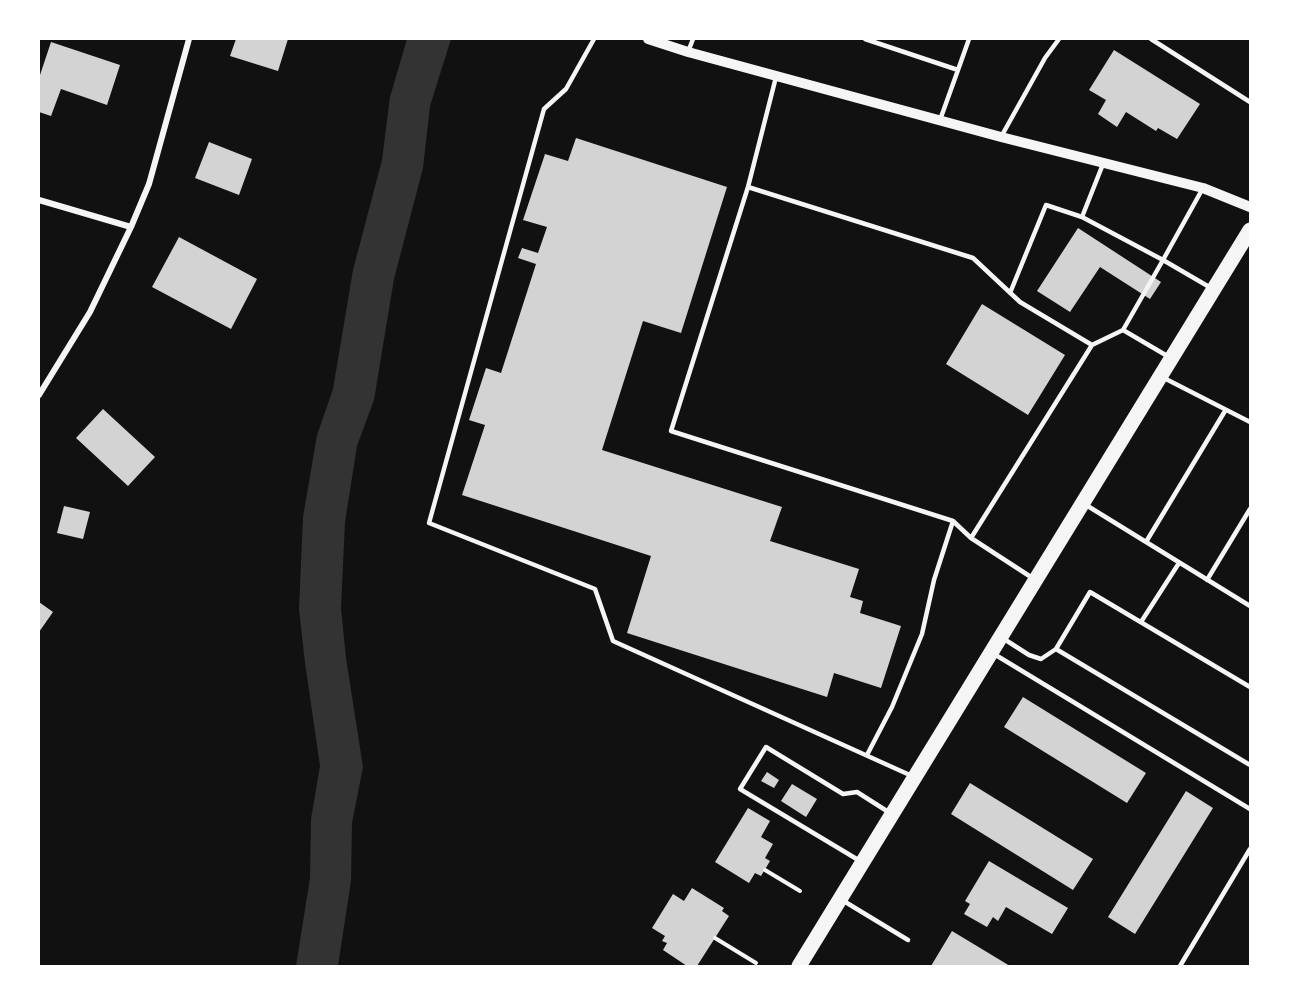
<!DOCTYPE html>
<html>
<head>
<meta charset="utf-8">
<style>
	body { margin:0 }
	#map { position:relative; width:1289px; height:1005px; overflow:hidden; background:#111; font-family:"Times New Roman",serif }
	canvas { display:block }
	.frame { position:absolute; inset:0; border:40px solid #fff; pointer-events:none }
</style>
</head>
<body>
<div id="map">
<canvas width="1289" height="1005"></canvas>
<div class="frame"></div>
</div>
<script>
const ctx = document.querySelector('canvas').getContext('2d');
ctx.lineJoin = 'round';
function fill(path, color) {
  ctx.fillStyle = color;
  ctx.fill(path, 'evenodd');
}
function toPath(rows) {
  const path = new Path2D();
  for (const r of rows) {
    path.moveTo(r[0], r[1]);
    for (let i = 2; i < r.length; i += 2) path.lineTo(r[i], r[i + 1]);
  }
  return path;
}
function trace(path, color, width, dash) {
  ctx.strokeStyle = color;
  ctx.lineWidth = width;
  ctx.lineCap = dash ? 'butt' : 'round';
  ctx.setLineDash(dash || []);
  ctx.stroke(path);
}
const water = toPath([
	[407,39,451,39,430,106,423,168,394,279,374,400,357,446,345,522,341,608,346,658,363,767,352,823,351,881,338,966,296,966,310,878,311,819,320,766,305,663,299,609,303,517,317,435,333,389,353,270,382,160,390,97]
]);
const building = toPath([
	[236,39,288,39,278,71,230,56],
	[51,42,120,65,107,105,61,89,51,116,39,112,39,78],
	[1114,50,1200,104,1177,139,1158,128,1156,131,1126,112,1117,127,1098,114,1106,100,1089,90],
	[576,138,727,187,681,333,643,321,602,450,782,507,770,541,859,569,850,597,863,601,860,613,901,626,881,688,834,673,827,697,627,633,651,556,462,495,485,425,469,420,486,368,501,373,536,264,518,258,522,248,538,253,547,227,523,220,545,154,568,161],
	[209,142,252,159,239,195,195,178],
	[1078,228,1161,282,1150,299,1100,267,1070,312,1037,291],
	[179,237,257,279,231,329,152,287],
	[982,304,1065,355,1028,415,946,364],
	[103,409,155,457,128,486,76,438],
	[64,506,90,512,83,539,57,533],
	[39,602,53,612,39,632],
	[1023,697,1146,773,1127,803,1004,727],
	[767,772,779,780,774,788,761,781],
	[970,783,1093,859,1073,890,951,814],
	[792,784,817,799,806,817,781,801],
	[1186,791,1213,808,1135,934,1108,917],
	[748,808,770,821,761,837,773,844,765,858,770,861,761,876,755,873,749,883,715,862],
	[989,861,1068,908,1052,934,1006,907,998,921,993,917,987,927,964,914,970,904,965,901],
	[692,888,724,908,722,911,729,916,697,966,687,966,663,950,667,943,662,941,665,936,652,928,673,894,684,901],
	[952,931,1010,966,931,966]
]);
const path = toPath([
	[765,870,800,891],
	[715,938,756,963]
]);
const service = toPath([
	[594,39,566,89,544,109,429,523,595,589,613,641,912,776],
	[865,39,958,70,969,39],
	[1151,39,1250,102],
	[688,52,693,39],
	[776,77,748,187,671,431,953,521,971,538,1034,579],
	[940,120,958,70],
	[1001,137,1045,58,1059,39],
	[1103,164,1082,217,1163,260,1203,188],
	[748,187,973,258,1020,302,1092,345,1123,330],
	[1010,293,1046,205,1082,217],
	[1169,357,1123,330,1163,260,1211,288],
	[1162,377,1250,422],
	[1086,505,1250,606],
	[971,538,1092,345],
	[1146,542,1225,411],
	[1207,580,1250,509],
	[1141,622,1179,563],
	[1004,639,1029,655,1041,659,1056,649,1090,592,1250,687],
	[1056,649,1250,765],
	[994,654,1250,809],
	[867,755,892,707,922,634,934,580,953,521],
	[860,861,740,789,766,747,843,794,857,792,890,813],
	[842,900,908,940],
	[1180,966,1250,849]
]);
const minor = toPath([
	[39,200,131,227],
	[39,395,90,312,131,227,149,184,189,39]
]);
const tertiary = toPath([
	[648,39,688,52,1001,137,1203,188,1250,207]
]);
const primary = toPath([
	[799,966,1250,230]
]);
fill(water, '#333');
fill(building, '#d3d3d3');
trace(path, '#f5f5f5', 4);
trace(service, '#f5f5f5', 4.5);
trace(minor, '#f5f5f5', 6);
trace(tertiary, '#f5f5f5', 10);
trace(primary, '#f5f5f5', 15);
</script>
</body>
</html>
